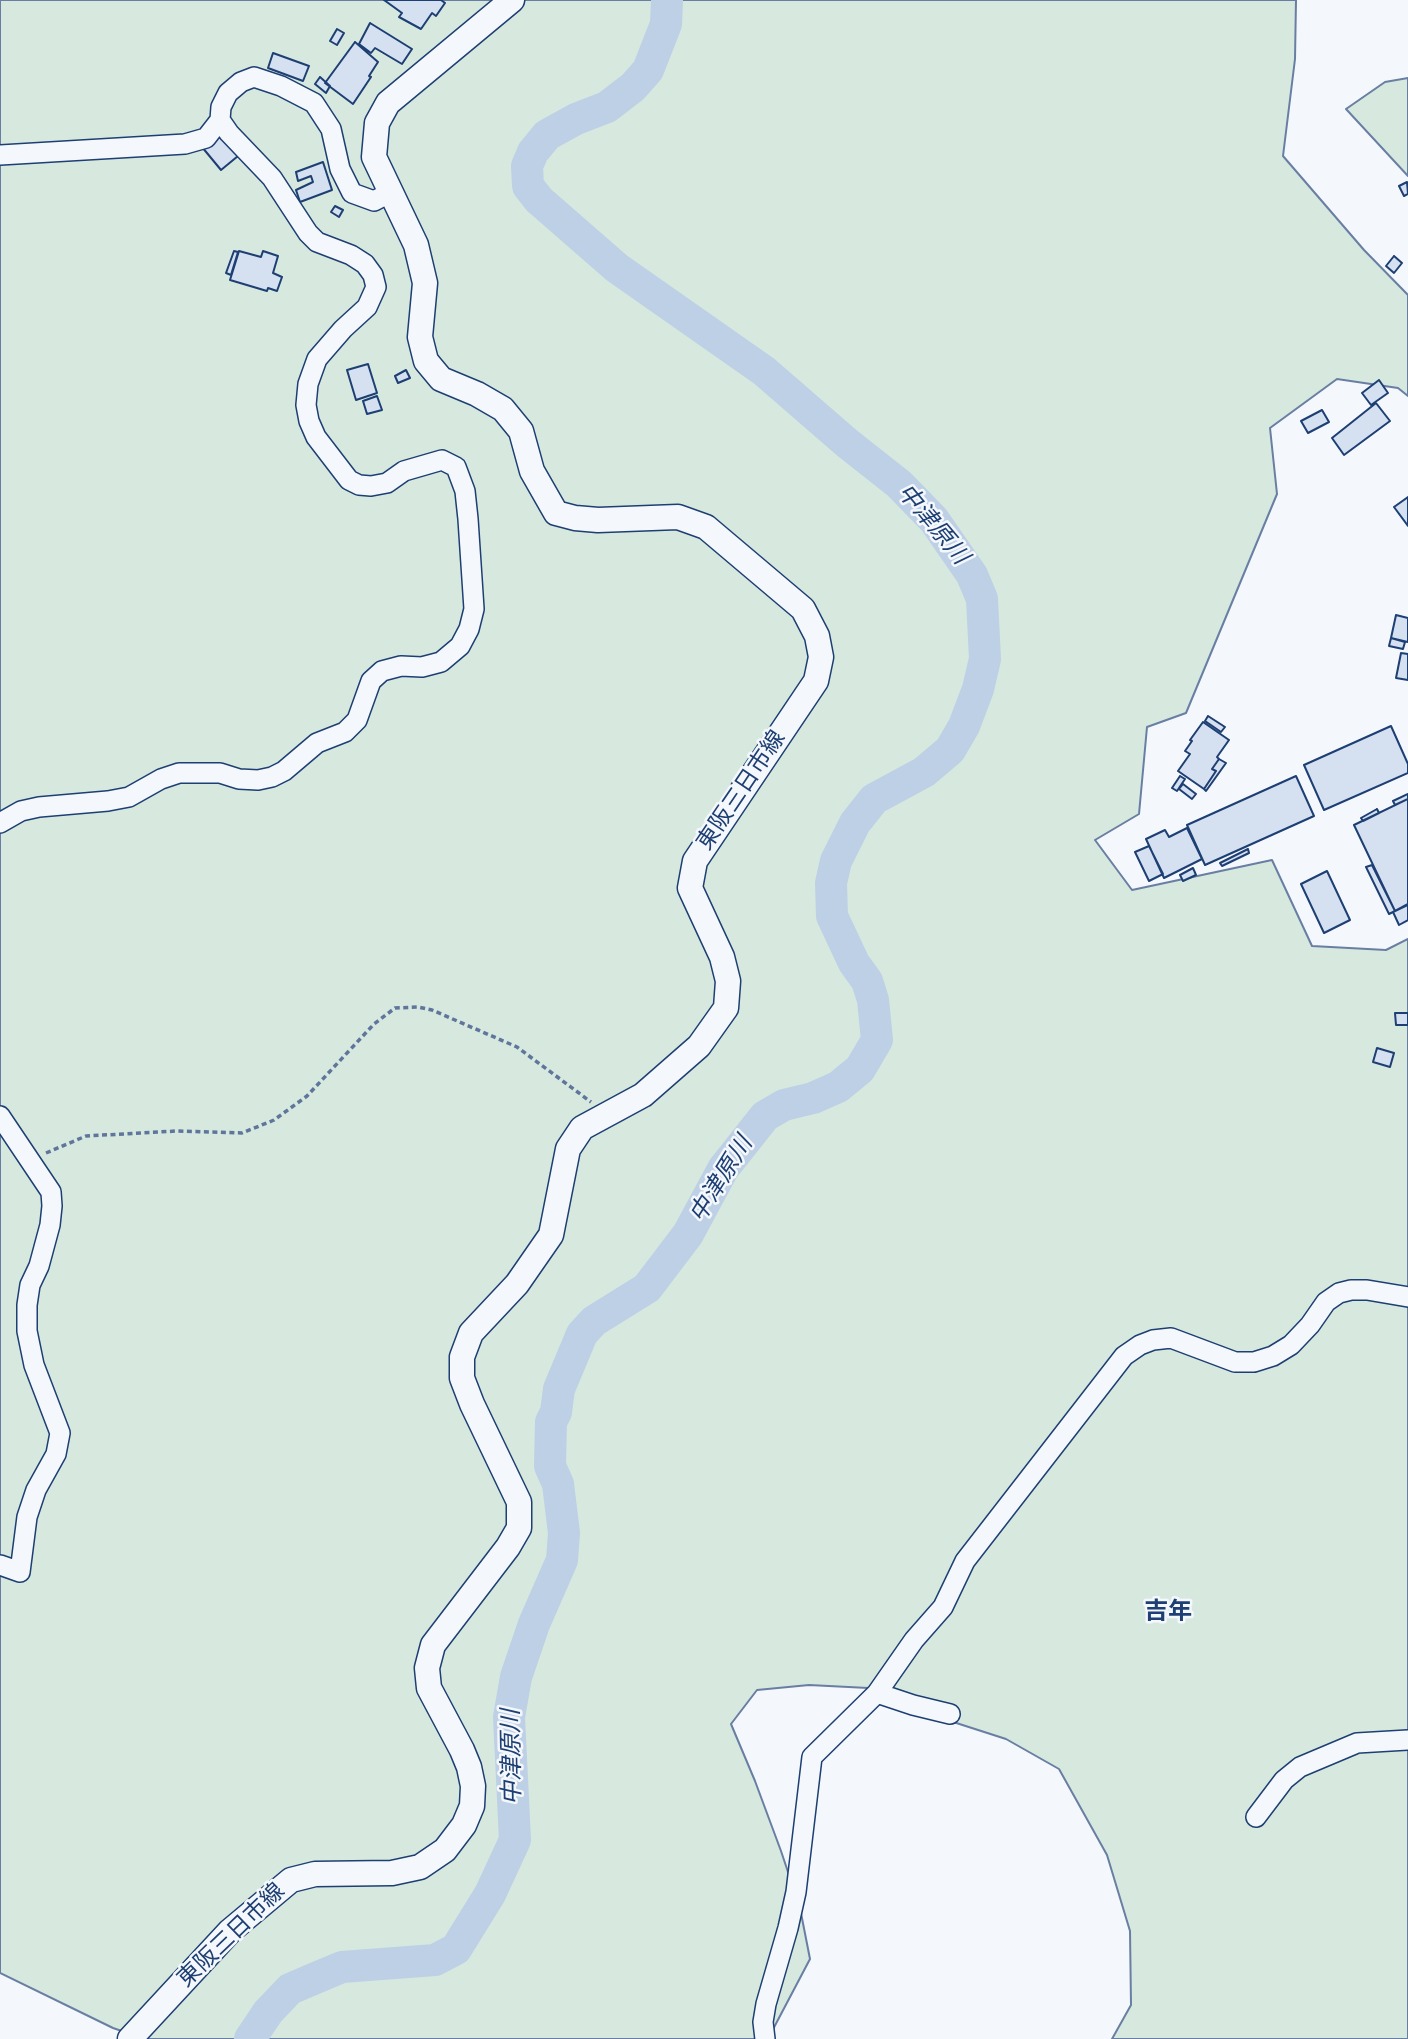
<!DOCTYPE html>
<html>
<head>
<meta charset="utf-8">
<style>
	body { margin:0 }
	canvas { display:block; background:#f4f7fb }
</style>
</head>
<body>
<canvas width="1408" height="2039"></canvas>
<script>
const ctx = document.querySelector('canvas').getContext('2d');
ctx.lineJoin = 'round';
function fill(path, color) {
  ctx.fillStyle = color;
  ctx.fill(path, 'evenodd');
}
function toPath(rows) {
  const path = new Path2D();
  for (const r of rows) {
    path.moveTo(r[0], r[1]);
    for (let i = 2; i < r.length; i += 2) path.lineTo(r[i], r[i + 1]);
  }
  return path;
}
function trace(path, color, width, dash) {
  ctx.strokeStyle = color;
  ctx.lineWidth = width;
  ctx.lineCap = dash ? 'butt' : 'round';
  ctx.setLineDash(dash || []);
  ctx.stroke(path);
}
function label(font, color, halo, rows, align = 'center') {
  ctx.font = font + ' "Sofia Sans Condensed","Noto Sans JP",sans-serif';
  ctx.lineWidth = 5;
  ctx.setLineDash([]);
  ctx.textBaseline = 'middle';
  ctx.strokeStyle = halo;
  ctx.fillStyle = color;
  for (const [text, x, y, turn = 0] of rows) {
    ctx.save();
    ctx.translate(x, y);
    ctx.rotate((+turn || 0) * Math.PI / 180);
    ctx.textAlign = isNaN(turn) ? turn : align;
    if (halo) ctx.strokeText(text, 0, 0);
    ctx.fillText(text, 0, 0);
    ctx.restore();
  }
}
const green = toPath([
	[0,0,1296,0,1295,59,1283,156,1364,250,1408,295,1408,396,1398,388,1337,379,1270,428,1277,494,1186,713,1147,727,1139,814,1095,840,1132,890,1272,860,1312,946,1386,950,1408,939,1408,2039,1112,2039,1131,2005,1130,1931,1107,1855,1059,1769,1006,1739,947,1720,888,1689,809,1685,757,1690,731,1724,755,1781,781,1851,800,1908,810,1959,770,2035,766,2039,145,2039,113,2028,0,1973,0,0],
	[1408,78,1408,176,1346,109,1385,82,1408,78]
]);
const river = toPath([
	[250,2039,268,2012,290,1989,318,1977,342,1967,435,1960,456,1949,490,1894,515,1840,509,1717,516,1677,534,1624,562,1560,564,1533,558,1484,550,1466,551,1422,556,1412,559,1389,582,1334,594,1321,647,1288,688,1234,723,1169,765,1116,784,1105,813,1098,838,1087,860,1069,877,1040,873,1000,867,981,854,963,832,916,831,883,836,861,855,823,874,799,924,772,950,750,964,726,978,689,985,659,982,599,972,575,934,520,899,484,847,443,764,371,617,268,539,200,528,186,527,166,533,152,547,135,576,119,607,107,633,87,648,70,666,24,667,0]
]);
const building = toPath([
	[384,0,441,0,445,3,436,16,432,13,421,29,399,17,402,13,384,0],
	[370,23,412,49,402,64,375,48,371,53,359,44,370,23],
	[337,29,344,33,337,45,330,41,337,29],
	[355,42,378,62,369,76,371,77,353,104,325,83,355,42],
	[273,53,309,66,303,81,268,68,273,53],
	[320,77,330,86,326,93,315,84,320,77],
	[219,133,238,156,221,170,202,147,219,133],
	[323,162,332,190,300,202,296,190,313,182,311,176,298,181,296,172,323,162],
	[1407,182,1408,194,1404,196,1399,186,1407,182],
	[335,206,343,210,339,217,331,212,335,206],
	[234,251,238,252,231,275,226,273,234,251],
	[239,251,261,257,263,251,278,256,273,273,282,277,277,291,268,288,267,291,230,280,239,251],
	[1394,256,1402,263,1394,273,1386,266,1394,256],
	[368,364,377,393,356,400,347,370,368,364],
	[406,370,410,378,398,383,395,376,406,370],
	[1379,380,1388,393,1371,405,1362,393,1379,380],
	[377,396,382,410,367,414,363,401,377,396],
	[1376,403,1390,421,1344,455,1332,438,1376,403],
	[1322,410,1329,422,1308,433,1301,421,1322,410],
	[1408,497,1408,526,1394,507,1408,497],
	[1396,615,1408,618,1408,642,1391,638,1396,615],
	[1391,638,1405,642,1403,649,1389,646,1391,638],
	[1401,653,1408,654,1408,680,1396,678,1401,653],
	[1208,716,1225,727,1221,732,1205,721,1208,716],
	[1203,722,1229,740,1217,757,1219,759,1212,769,1216,771,1204,789,1178,771,1190,754,1185,751,1192,741,1190,740,1203,722],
	[1391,726,1408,764,1408,773,1324,810,1304,765,1391,726],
	[1219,759,1226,763,1206,791,1204,789,1216,771,1212,769,1219,759],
	[1180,776,1185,779,1177,791,1172,788,1180,776],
	[1296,776,1314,816,1205,865,1187,825,1296,776],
	[1183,784,1196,794,1192,799,1179,789,1183,784],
	[1408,794,1408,799,1395,805,1393,801,1408,794],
	[1408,799,1408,904,1395,911,1354,825,1408,799],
	[1377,809,1379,813,1363,821,1361,818,1377,809],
	[1187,828,1202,859,1164,878,1146,839,1165,830,1169,837,1187,828],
	[1149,846,1163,874,1149,881,1135,852,1149,846],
	[1248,849,1249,853,1222,866,1220,863,1248,849],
	[1372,865,1395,911,1389,914,1366,867,1372,865],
	[1193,868,1196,875,1183,881,1180,875,1193,868],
	[1327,871,1350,920,1324,933,1301,884,1327,871],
	[1408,905,1408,920,1399,925,1393,912,1408,905],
	[1395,1013,1408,1013,1408,1025,1396,1025,1395,1013],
	[1377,1048,1394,1053,1390,1067,1373,1062,1377,1048]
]);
const path = toPath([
	[46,1153,86,1136,177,1131,242,1133,274,1120,307,1096,374,1024,395,1008,418,1007,432,1010,517,1047,591,1102]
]);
const minor = toPath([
	[0,155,185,144,206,138,220,120],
	[0,823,21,811,39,807,108,801,129,797,161,779,179,773,220,773,239,779,258,780,272,777,284,771,317,743,345,732,357,720,371,681,382,671,401,666,422,667,441,662,460,646,469,629,474,609,468,519,465,491,456,467,442,460,404,471,387,483,371,486,359,485,349,480,316,437,309,421,306,405,308,384,317,359,343,329,367,307,376,287,373,275,365,264,351,255,317,242,308,233,272,178,229,133,220,120,221,107,228,93,241,82,254,77,281,86,314,103,331,129,340,169,352,193,374,201,391,192],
	[0,1116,51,1192,52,1206,50,1225,39,1266,30,1285,27,1305,27,1331,34,1365,60,1433,56,1454,36,1490,27,1517,20,1572,0,1565],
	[877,1693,913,1705,950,1714],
	[1256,1817,1284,1780,1300,1767,1357,1743,1408,1740],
	[765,2039,763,2022,766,2004,788,1928,796,1892,812,1757,877,1693,914,1640,943,1607,965,1561,1124,1356,1140,1345,1153,1340,1171,1338,1235,1362,1254,1362,1273,1356,1291,1345,1310,1325,1326,1302,1339,1293,1351,1290,1367,1290,1408,1297]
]);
const major = toPath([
	[130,2039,230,1931,291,1880,315,1874,392,1873,420,1867,445,1850,464,1825,472,1806,473,1786,469,1767,462,1750,429,1688,427,1668,433,1645,508,1547,519,1528,519,1502,472,1404,462,1378,462,1357,471,1333,517,1284,551,1235,568,1149,582,1128,643,1095,699,1046,726,1008,728,981,722,957,690,888,695,861,816,681,821,657,817,636,803,609,706,527,678,517,598,520,575,518,556,513,532,471,521,431,503,409,477,394,441,379,426,361,420,337,425,283,416,245,374,157,377,123,388,103,512,0]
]);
const streetNames = [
	["東阪三日市線",742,791,-56],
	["東阪三日市線",232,1936,-44]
];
const waterNames = [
	["中津原川",932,525,50],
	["中津原川",722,1180,-58],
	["中津原川",513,1757,-91]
];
const neighbourhoodNames = [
	["吉年",1168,1613]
];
fill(green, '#d7e8df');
trace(green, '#687fa3', 2);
trace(river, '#bed0e5', 32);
fill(building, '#d5e0f0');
trace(building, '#1d3f73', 2);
trace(minor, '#1d3f73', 22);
trace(major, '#1d3f73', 27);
trace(path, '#5e769c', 3.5, [5, 3.5]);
trace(minor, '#f4f7fb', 19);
trace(major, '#f4f7fb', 24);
label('23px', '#1d3f73', '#f4f7fb', streetNames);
label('italic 24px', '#1d3f73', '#f4f7fb', waterNames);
label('bold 24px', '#1d3f73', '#f4f7fb', neighbourhoodNames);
</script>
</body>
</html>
